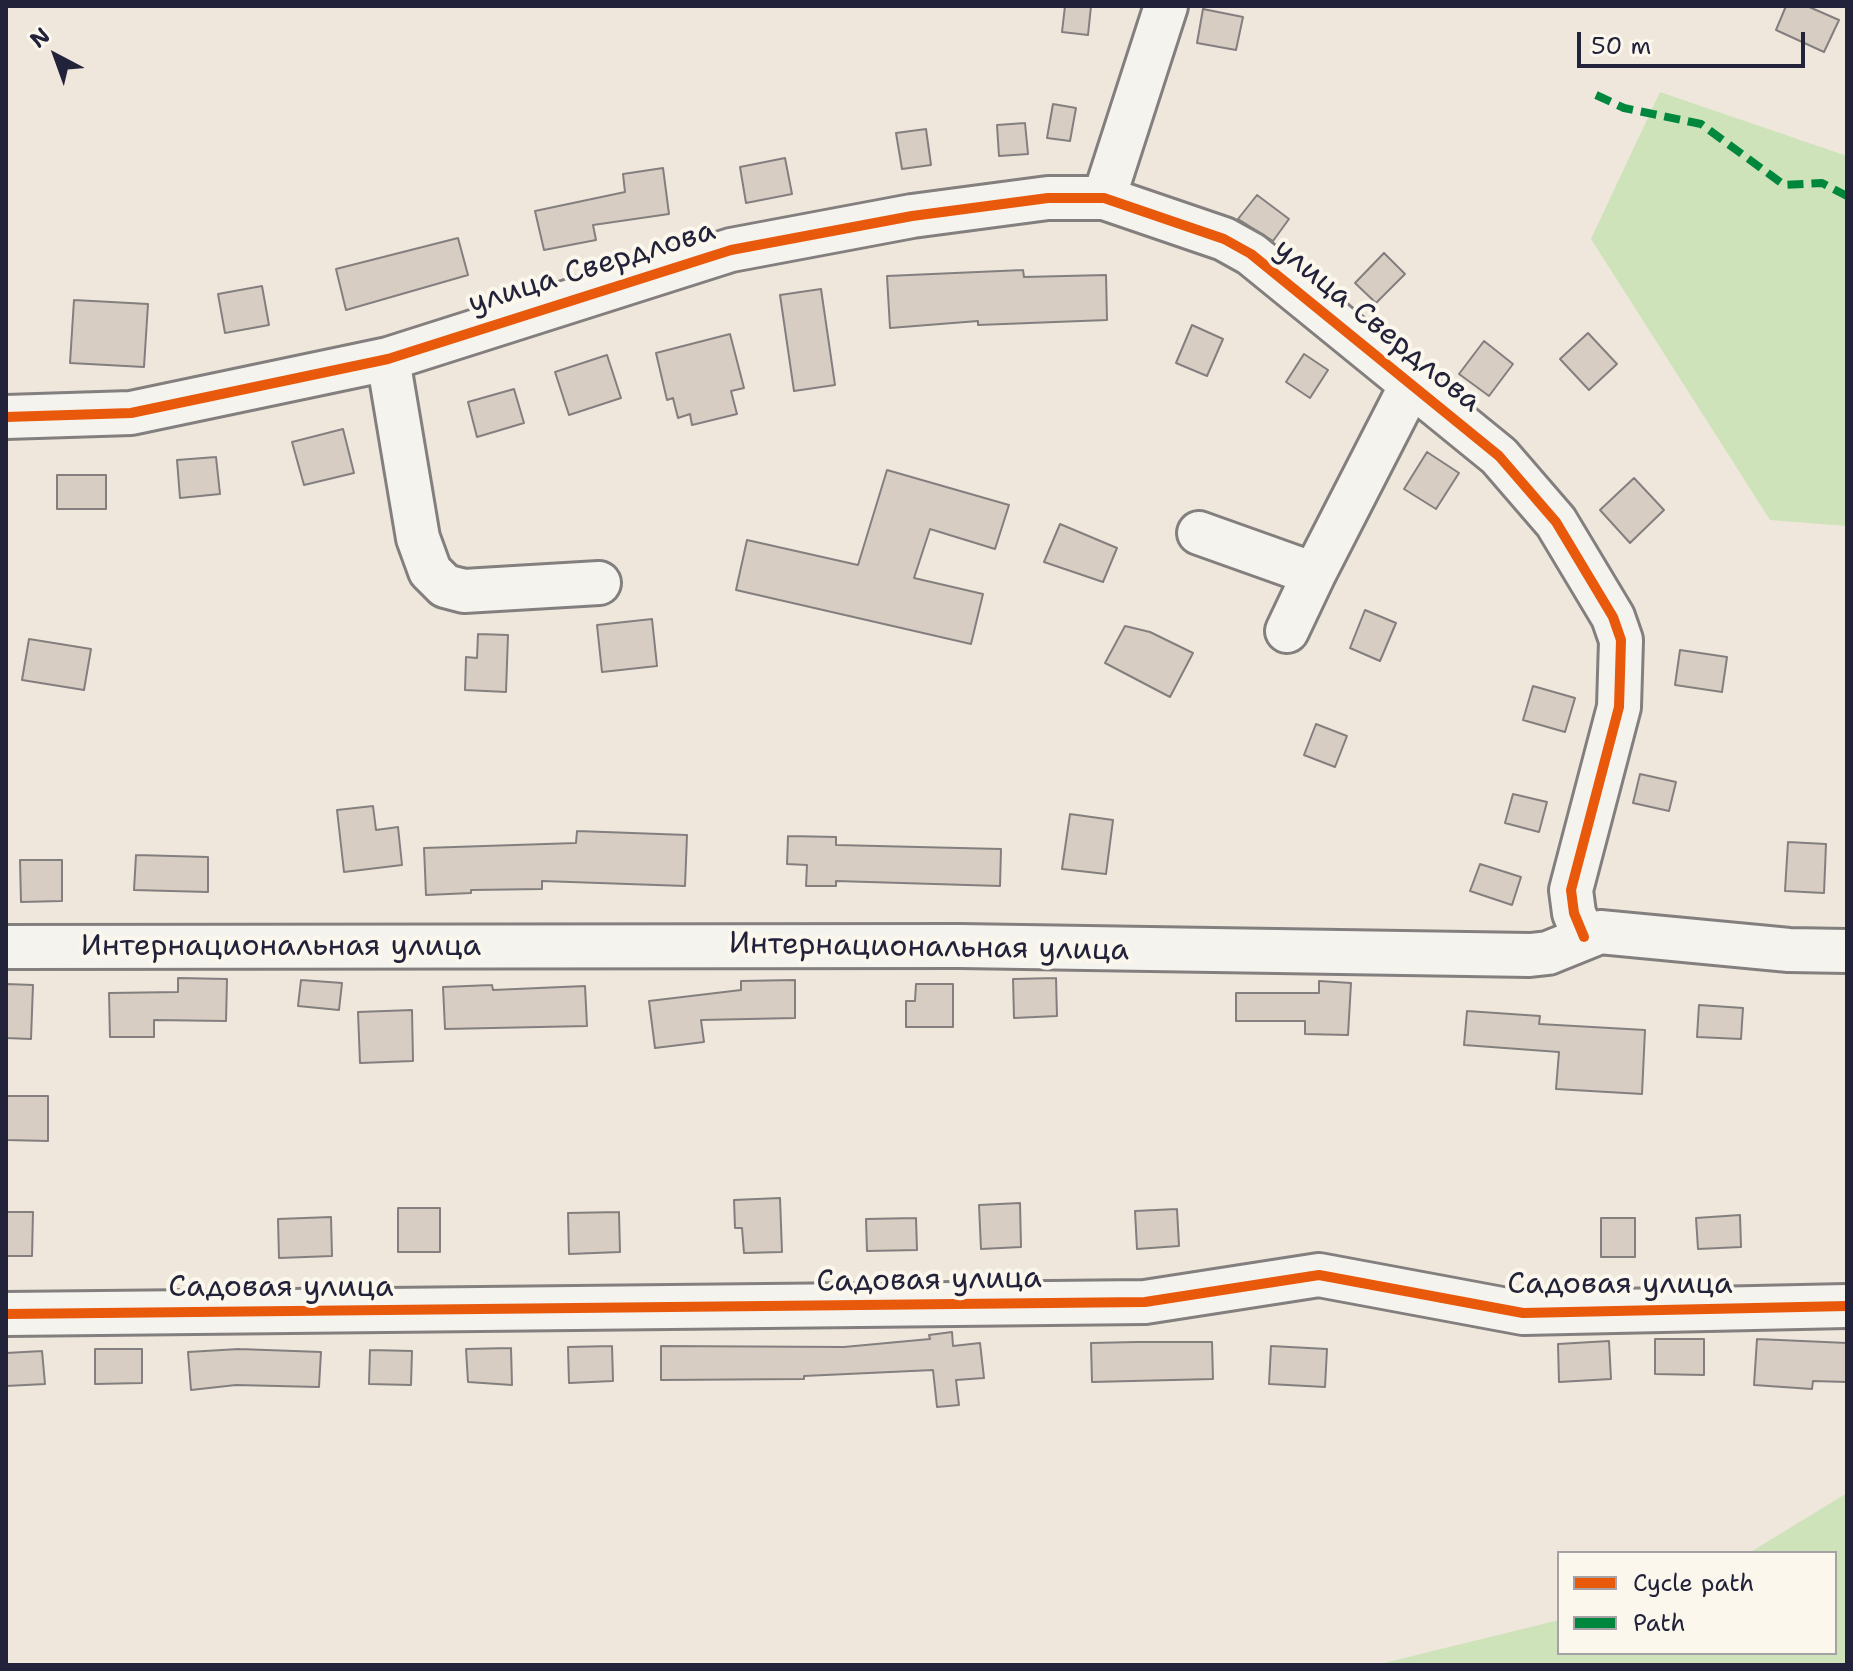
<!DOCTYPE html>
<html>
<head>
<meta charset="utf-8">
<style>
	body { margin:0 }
	#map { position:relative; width:1853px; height:1671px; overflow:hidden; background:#efe7dc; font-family:"Shantell Sans",sans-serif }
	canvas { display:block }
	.frame { position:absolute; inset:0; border:8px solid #22223b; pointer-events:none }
	.legend { position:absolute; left:1557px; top:1551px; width:280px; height:104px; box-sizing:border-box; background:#fbf7ec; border:2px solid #a4a2a5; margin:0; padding:10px 14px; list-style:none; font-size:24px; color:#22223b }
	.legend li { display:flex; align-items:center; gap:16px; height:40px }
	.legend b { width:40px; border:2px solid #a4a2a5 }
	.north { position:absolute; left:16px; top:16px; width:80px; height:80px; -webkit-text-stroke:6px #fbf7ec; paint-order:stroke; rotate:319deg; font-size:22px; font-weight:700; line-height:32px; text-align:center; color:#22223b }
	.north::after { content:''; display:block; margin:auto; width:28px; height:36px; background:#22223b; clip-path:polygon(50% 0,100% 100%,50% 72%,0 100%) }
	.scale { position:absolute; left:1577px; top:32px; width:228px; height:36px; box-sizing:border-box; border:4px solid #22223b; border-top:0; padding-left:10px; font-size:24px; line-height:28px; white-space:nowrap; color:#22223b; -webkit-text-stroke:6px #fbf7ec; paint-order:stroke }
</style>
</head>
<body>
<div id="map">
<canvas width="1853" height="1671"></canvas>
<div class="frame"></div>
<ul class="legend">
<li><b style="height:10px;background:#e8590c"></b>Cycle path</li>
<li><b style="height:10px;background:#00873e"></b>Path</li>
</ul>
<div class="north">N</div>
<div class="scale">50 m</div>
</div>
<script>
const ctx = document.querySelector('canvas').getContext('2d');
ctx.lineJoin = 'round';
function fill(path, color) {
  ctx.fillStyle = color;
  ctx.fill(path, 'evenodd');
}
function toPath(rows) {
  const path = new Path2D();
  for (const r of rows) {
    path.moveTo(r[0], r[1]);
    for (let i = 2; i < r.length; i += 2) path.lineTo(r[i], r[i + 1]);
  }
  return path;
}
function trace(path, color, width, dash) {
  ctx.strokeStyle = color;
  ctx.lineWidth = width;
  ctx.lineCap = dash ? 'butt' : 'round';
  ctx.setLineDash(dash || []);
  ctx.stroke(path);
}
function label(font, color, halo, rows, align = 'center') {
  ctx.font = font + ' "Shantell Sans",sans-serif';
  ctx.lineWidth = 8;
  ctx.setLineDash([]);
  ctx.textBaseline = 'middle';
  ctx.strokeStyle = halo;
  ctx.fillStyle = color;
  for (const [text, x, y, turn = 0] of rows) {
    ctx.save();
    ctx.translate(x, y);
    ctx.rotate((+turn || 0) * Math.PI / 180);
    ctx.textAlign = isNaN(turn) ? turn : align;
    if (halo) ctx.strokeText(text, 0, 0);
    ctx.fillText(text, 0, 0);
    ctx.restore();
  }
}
const green = toPath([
	[1660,92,1847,156,1847,526,1770,520,1591,239],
	[1847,1493,1847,1665,1376,1665,1559,1620,1559,1653,1835,1653,1835,1553,1749,1553]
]);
const building = toPath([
	[1065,6,1091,6,1088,35,1062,32,1065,6],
	[1786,6,1807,6,1839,20,1824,52,1776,30,1786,6],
	[1203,9,1243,17,1236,50,1197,43,1203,9],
	[1053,104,1076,108,1070,141,1047,138,1053,104],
	[1025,123,1028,154,999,156,997,125,1025,123],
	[926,129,931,165,902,169,896,133,926,129],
	[785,158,792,194,746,203,740,167,785,158],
	[663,168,669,214,593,225,596,240,544,250,535,211,625,192,623,174,663,168],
	[1257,195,1289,219,1273,241,1238,219,1257,195],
	[458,238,468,275,346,310,336,269,458,238],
	[1384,253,1405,274,1376,303,1355,283,1384,253],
	[1023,270,1024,277,1106,275,1107,320,978,325,978,321,890,328,887,276,1023,270],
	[262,286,269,325,225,333,218,294,262,286],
	[821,289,835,385,794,391,780,295,821,289],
	[74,300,148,304,144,367,70,363,74,300],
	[1192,325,1223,339,1207,376,1176,363,1192,325],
	[1588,333,1617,364,1589,390,1560,359,1588,333],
	[730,334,744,388,731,391,737,414,692,425,690,414,678,418,673,398,667,400,656,353,730,334],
	[1484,341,1513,364,1489,396,1459,374,1484,341],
	[1304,354,1328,370,1310,398,1286,382,1304,354],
	[607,355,621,398,569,415,555,372,607,355],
	[514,389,524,423,477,437,468,402,514,389],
	[343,429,354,473,304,485,292,442,343,429],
	[1427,452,1459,473,1436,509,1404,489,1427,452],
	[216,457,220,494,180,498,177,460,216,457],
	[887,470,1009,505,995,549,930,529,914,578,983,594,971,644,736,590,747,540,858,565,887,470],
	[57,475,106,475,106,509,57,509,57,475],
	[1634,478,1664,510,1630,543,1600,510,1634,478],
	[1060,524,1117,548,1103,582,1044,562,1060,524],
	[1365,610,1396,623,1380,661,1350,648,1365,610],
	[652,619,657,666,602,672,597,625,652,619],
	[1125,626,1150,632,1193,653,1170,697,1105,663,1125,626],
	[478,634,508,635,506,692,465,690,466,657,477,658,478,634],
	[29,639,91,649,84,690,22,680,29,639],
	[1680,650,1727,657,1722,692,1675,685,1680,650],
	[1533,686,1575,698,1565,732,1523,720,1533,686],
	[1316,724,1347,736,1335,767,1304,755,1316,724],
	[1640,774,1676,782,1669,811,1633,803,1640,774],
	[1513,794,1547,802,1539,832,1505,823,1513,794],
	[373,806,376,830,398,827,402,865,344,872,337,810,373,806],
	[1070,814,1113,820,1106,874,1062,869,1070,814],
	[577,831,687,835,685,886,542,881,542,889,471,890,471,893,426,895,424,848,576,843,577,831],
	[788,836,836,837,836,845,1001,849,1000,886,836,881,836,886,806,886,807,865,787,864,788,836],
	[1788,842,1826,844,1824,893,1785,891,1788,842],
	[136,855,208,857,208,892,134,890,136,855],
	[20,860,62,860,62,901,21,902,20,860],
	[1480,864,1521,877,1512,905,1470,891,1480,864],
	[178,978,227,979,226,1021,154,1020,154,1037,110,1037,109,993,178,992,178,978],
	[1056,978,1057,1016,1014,1018,1013,979,1056,978],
	[301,980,342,983,339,1010,298,1006,301,980],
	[795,980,795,1018,701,1020,704,1042,655,1048,649,1001,741,990,741,981,795,980],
	[1319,981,1351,983,1348,1035,1305,1034,1305,1021,1236,1021,1236,993,1319,993,1319,981],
	[6,984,33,985,31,1039,6,1038,6,984],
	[916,984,953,984,953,1027,906,1027,906,1001,915,1001,916,984],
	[492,985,493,990,585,986,587,1026,445,1029,443,987,492,985],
	[1699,1005,1743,1008,1741,1039,1697,1037,1699,1005],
	[412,1010,413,1061,360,1063,358,1012,412,1010],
	[1467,1011,1540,1016,1539,1024,1645,1030,1642,1094,1556,1089,1559,1052,1464,1045,1467,1011],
	[6,1096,48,1096,48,1141,6,1140,6,1096],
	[780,1198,782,1252,744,1253,742,1228,735,1228,734,1200,780,1198],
	[1020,1203,1021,1247,981,1249,979,1205,1020,1203],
	[398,1208,440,1208,440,1252,398,1252,398,1208],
	[1177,1209,1179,1246,1137,1249,1135,1211,1177,1209],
	[6,1212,33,1212,32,1256,6,1256,6,1212],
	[619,1212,620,1252,569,1254,568,1213,619,1212],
	[1740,1215,1741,1247,1698,1249,1696,1218,1740,1215],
	[331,1217,332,1256,279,1258,278,1219,331,1217],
	[916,1218,917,1250,867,1251,866,1219,916,1218],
	[1601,1218,1635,1218,1635,1257,1601,1257,1601,1218],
	[952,1332,953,1346,980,1343,984,1378,956,1380,959,1405,937,1407,933,1370,804,1376,804,1379,661,1380,661,1346,844,1347,930,1339,929,1335,952,1332],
	[1655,1339,1704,1339,1704,1375,1655,1374,1655,1339],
	[1757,1339,1847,1343,1847,1382,1813,1381,1812,1389,1754,1385,1757,1339],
	[1609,1341,1611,1379,1559,1382,1558,1344,1609,1341],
	[1137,1342,1212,1342,1213,1379,1092,1382,1091,1343,1137,1342],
	[612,1346,613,1381,569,1383,568,1347,612,1346],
	[1271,1346,1327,1349,1325,1387,1269,1384,1271,1346],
	[511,1348,512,1385,468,1382,466,1349,511,1348],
	[95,1349,142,1349,142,1383,95,1384,95,1349],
	[239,1349,321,1352,319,1387,236,1385,191,1390,188,1352,239,1349],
	[370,1350,412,1351,411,1385,369,1384,370,1350],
	[42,1351,45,1384,6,1386,6,1353,42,1351]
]);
const minor = toPath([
	[1104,198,1166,6],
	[388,359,418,538,430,571,445,586,464,591,599,583],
	[6,417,131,413,388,359,731,250,912,216,1048,198,1104,198,1224,239,1251,254,1499,456,1556,522,1613,617,1621,640,1619,707,1571,890,1574,913,1584,937],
	[1199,533,1314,574,1411,385],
	[1287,631,1314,574],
	[6,947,960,946,1530,955,1548,953,1600,932,1789,950,1847,951],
	[6,1314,1145,1302,1319,1275,1523,1313,1847,1306]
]);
const quiet = toPath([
	[1596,95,1624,108,1701,124,1784,185,1822,183,1847,196]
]);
const cycleway = toPath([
	[6,417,131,413,388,359,731,250,912,216,1048,198,1104,198,1224,239,1251,254,1499,456,1556,522,1613,617,1621,640,1619,707,1571,890,1574,913,1584,937],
	[6,1314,1145,1302,1319,1275,1523,1313,1847,1306]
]);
const streetNames = [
	["улица Свердлова",592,268,-17],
	["улица Свердлова",1377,326,39],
	["Интернациональная улица",281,947],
	["Интернациональная улица",929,948,1],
	["Садовая улица",929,1281,-1],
	["Садовая улица",1620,1285],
	["Садовая улица",281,1288]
];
fill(green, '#cee3b9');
fill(building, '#d8cdc2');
trace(building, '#837f7f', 2);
trace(minor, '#837f7f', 48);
trace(minor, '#f5f3ee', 42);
trace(quiet, '#00873e', 8, [16, 8]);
trace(cycleway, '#e8590c', 10);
label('30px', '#22223b', '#fbf7ec', streetNames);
</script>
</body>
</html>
